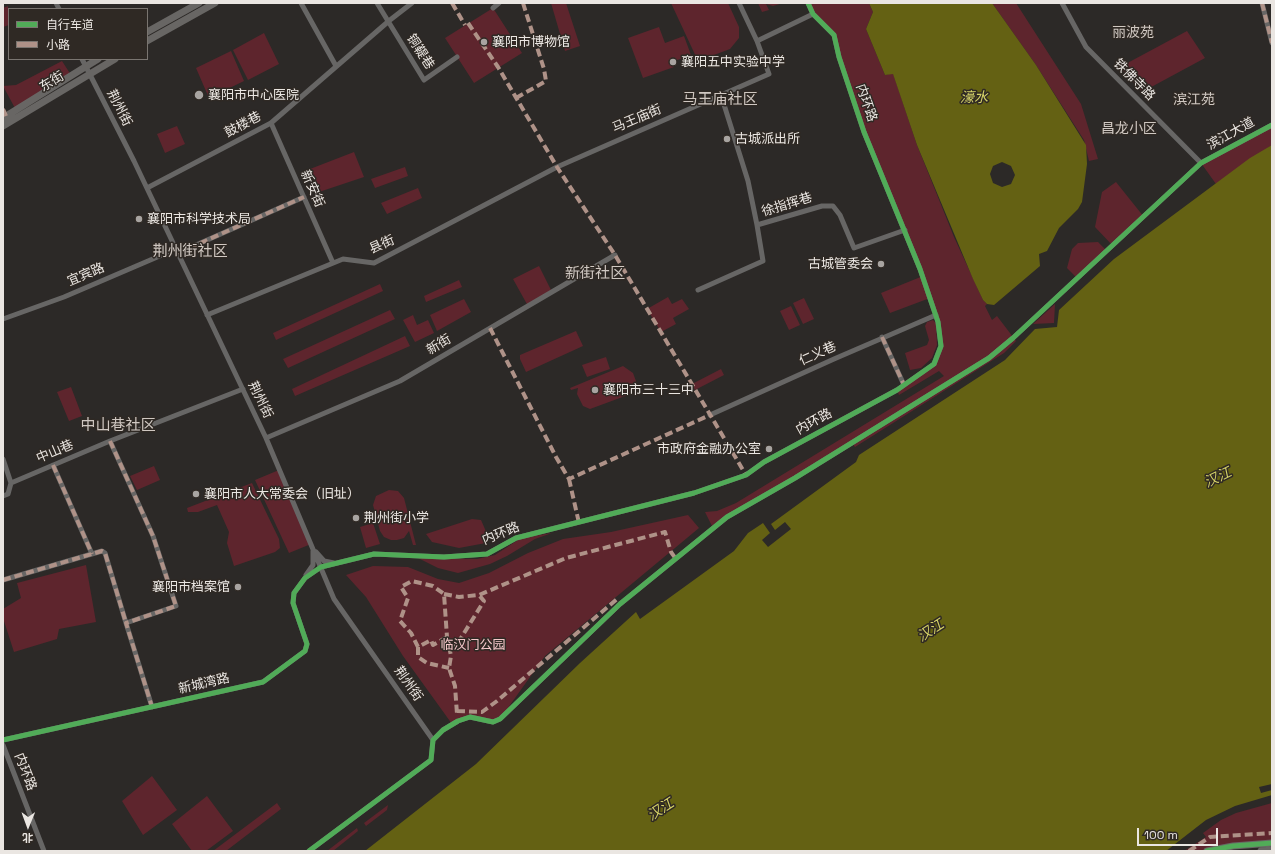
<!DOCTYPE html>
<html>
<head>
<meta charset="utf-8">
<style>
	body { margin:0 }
	#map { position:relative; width:1275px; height:854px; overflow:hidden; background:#2c2927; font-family:"Space Grotesk","Noto Sans SC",sans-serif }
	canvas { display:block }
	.frame { position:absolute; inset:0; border:4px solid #eae6e2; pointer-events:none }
	.legend { position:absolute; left:8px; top:8px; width:140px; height:52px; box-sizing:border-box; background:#2f2924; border:1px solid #7a7570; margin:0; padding:5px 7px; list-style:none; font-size:12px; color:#eae6e2 }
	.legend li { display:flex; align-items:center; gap:8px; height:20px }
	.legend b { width:20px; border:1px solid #7a7570 }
	.north { position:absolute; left:8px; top:806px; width:40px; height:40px; -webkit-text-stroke:3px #2f2924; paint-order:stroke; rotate:181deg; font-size:11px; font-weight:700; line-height:16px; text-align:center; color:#eae6e2 }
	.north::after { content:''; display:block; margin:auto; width:14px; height:18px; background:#eae6e2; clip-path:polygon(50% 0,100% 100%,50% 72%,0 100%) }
	.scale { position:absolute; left:1137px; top:828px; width:81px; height:18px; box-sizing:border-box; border:2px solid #eae6e2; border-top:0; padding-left:5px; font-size:12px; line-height:14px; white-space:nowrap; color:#eae6e2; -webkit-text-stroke:3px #2f2924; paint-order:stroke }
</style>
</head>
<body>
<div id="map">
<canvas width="1275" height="854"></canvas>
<div class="frame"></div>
<ul class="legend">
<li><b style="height:5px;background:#51ab58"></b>自行车道</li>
<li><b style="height:5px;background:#af9288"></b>小路</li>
</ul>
<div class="north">北</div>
<div class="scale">100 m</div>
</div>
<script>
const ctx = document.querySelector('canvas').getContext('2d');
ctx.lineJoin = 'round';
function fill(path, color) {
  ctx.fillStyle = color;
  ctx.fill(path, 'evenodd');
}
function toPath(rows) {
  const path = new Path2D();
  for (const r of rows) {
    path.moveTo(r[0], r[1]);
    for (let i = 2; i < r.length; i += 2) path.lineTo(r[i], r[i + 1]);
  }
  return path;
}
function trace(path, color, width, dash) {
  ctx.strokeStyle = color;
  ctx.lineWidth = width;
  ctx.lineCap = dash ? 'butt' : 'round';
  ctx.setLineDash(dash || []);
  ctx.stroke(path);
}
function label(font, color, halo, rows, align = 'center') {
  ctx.font = font + ' "Space Grotesk","Noto Sans SC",sans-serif';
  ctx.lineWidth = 3;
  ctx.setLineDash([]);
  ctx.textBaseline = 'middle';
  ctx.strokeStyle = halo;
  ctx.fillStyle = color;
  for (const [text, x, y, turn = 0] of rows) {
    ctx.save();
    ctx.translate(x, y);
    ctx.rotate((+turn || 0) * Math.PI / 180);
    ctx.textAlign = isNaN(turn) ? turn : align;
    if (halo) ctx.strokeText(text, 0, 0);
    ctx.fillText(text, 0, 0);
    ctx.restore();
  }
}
const green = toPath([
	[551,3,566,3,580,46,565,51],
	[671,3,728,3,739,27,739,38,730,49,698,61],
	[758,3,783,3,773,6,766,4,769,10,762,12],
	[808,3,869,3,873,12,866,29,885,75,893,73,917,145,954,237,983,300,987,304,985,306,992,320,997,316,1016,341,1004,353,855,447,852,443,712,526,705,512,717,511,736,503,944,376,939,371,899,395,897,390,934,364,941,346,938,322,930,298,890,313,881,293,923,276,864,132,834,35,813,14],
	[992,3,1016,3,1081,104,1098,159,1089,161,1084,140,1036,65],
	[8,6,9,25,3,27,3,8],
	[493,8,522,53,474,83,445,38],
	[659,27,665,43,684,36,691,55,672,62,674,67,643,78,628,38],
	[1187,31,1205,58,1142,92,1120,67],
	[264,33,279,64,248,80,233,50],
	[231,51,244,81,209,98,196,68],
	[62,61,71,75,16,110,3,86,16,85],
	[1272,125,1272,145,1216,184,1201,163],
	[177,126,185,144,165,153,157,134],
	[354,152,364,177,319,192,310,169],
	[405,167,408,176,375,188,371,179],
	[1116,182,1144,217,1113,246,1095,227,1102,192],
	[418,188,422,198,387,214,381,203],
	[1098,242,1107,251,1077,278,1067,268,1072,249,1078,243],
	[539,266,552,292,528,306,513,279],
	[459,280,462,287,426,302,424,296],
	[380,284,383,291,276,340,273,333],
	[668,297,672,304,682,299,689,309,673,318,676,324,661,332,647,309],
	[804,298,814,319,803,324,793,303],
	[464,299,471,312,437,331,430,315],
	[1055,304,1054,323,1033,324],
	[791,306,800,325,789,330,780,311],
	[390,310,395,319,288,368,283,359],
	[413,315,417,325,428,320,434,333,415,342,403,320],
	[933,320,936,323,937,345,932,358,921,368,910,370,905,353,927,345,929,340,925,326,927,322],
	[576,331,583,346,526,372,520,359,520,355],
	[405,336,410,346,295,396,292,389],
	[606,357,610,369,587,377,582,365],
	[623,366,633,373,637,384,633,392,628,395,590,409,583,406,577,394,578,388,571,390,570,388],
	[721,369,724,375,695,390,692,384],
	[71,387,82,416,69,421,57,392],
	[154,466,160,480,137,490,130,476],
	[279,470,311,544,289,553,255,480],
	[252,483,279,539,280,548,275,552,234,566,227,543,229,532,217,505,198,512,188,512,187,508],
	[389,490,398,491,404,498,416,545,413,545,409,531,404,538,397,540,391,540,384,537,380,531,373,505,376,496],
	[688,515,699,528,545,656,500,719,493,722,470,717,452,724,403,656,366,597,346,575,373,566,408,567,438,579,459,583,489,573,528,553,563,539,611,532],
	[472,519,481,520,488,536,486,543,459,548,432,542,426,534],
	[373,523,380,544,366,548,360,527],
	[552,533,535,539,507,556,490,564,458,573,438,568,418,558,477,559,495,555,521,538],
	[86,565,96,622,59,629,57,639,14,652,3,618,3,609,21,598,17,583],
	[152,776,177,810,143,835,122,801],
	[207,796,233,831,206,851,192,851,172,824],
	[277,803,281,809,226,851,213,851],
	[1272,803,1272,843,1207,851,1184,851,1206,837,1203,833,1221,820,1236,813],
	[388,805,387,810,366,826,364,823],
	[357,828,358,831,333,851,327,851]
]);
const water = toPath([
	[869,3,992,3,1036,65,1086,145,1087,164,1082,202,1078,209,1059,228,1047,251,1039,254,1040,266,994,305,987,304,983,300,973,279,917,145,893,74,885,75,866,29,873,12],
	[1002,162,1011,166,1015,175,1011,184,1002,187,993,183,990,174,993,166],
	[1272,145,1272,795,1235,806,1206,820,1166,851,365,851,476,764,580,663,636,612,640,619,734,551,748,533,763,523,770,533,762,540,768,547,791,529,785,522,775,530,771,524,856,462,859,455,1005,360,1035,329,1057,327,1059,310,1114,259,1250,158]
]);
const pier = toPath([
	[1272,784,1272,790,1261,793,1259,787]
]);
const minor = toPath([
	[56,3,59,9],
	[301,3,336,66],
	[377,3,424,80,457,57],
	[739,3,757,41],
	[1062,3,1086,47,1201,163],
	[1262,3,1272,43],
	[493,8,499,3],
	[82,59,134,161,266,438,334,599,433,740],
	[721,95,748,181,757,225,822,206,833,206,840,215,854,248,905,230],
	[271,123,333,263],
	[147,188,271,123,390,20,412,3],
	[178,253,304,197],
	[698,290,763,261,757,225],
	[207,315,343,259,374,263,557,167,769,74,757,41,813,14],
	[3,319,64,297,176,249],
	[882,337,904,385],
	[710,415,834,359,936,315],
	[266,438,400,381,615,255],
	[110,441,153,536,176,606,126,623,152,707],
	[3,459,11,483],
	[53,465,92,554],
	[11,483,110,441,243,389],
	[3,496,8,494,11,483],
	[316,552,324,561,334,563],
	[306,575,313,565,313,551],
	[3,580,102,551,105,553,126,623],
	[3,740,263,682,305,651,307,644,293,603,294,593,305,578,321,567,374,554,444,557,487,554,516,538,694,493,746,475,764,462,897,390,934,364,941,346,938,322,920,269,864,132,839,57,834,35,813,14,808,3],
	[3,745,44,851],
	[309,851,431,760,433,740,443,730,458,721,470,717,493,722,500,719,620,604,727,517,795,478,989,358,1013,338,1201,163,1272,125]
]);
const major = toPath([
	[147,32,199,3],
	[147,41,215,3],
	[3,118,98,59],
	[3,126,115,59],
	[1207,851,1233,846,1272,843],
	[1261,851,1272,850]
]);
const quiet = toPath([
	[452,3,465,25],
	[1262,3,1272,43],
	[468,23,498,67,557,167,615,255,746,475],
	[516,98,546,81,544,69,523,3],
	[3,109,6,116],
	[178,253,304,197],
	[490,328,556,457,569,479,710,415],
	[882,337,904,385],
	[110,441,153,536,176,606,126,623,152,707],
	[53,465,92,554],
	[569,479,579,523],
	[3,580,102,551,105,553,126,623],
	[444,594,459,597,479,595,566,558,665,532,671,552,676,559],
	[447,637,433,645,431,640,418,647,411,633,400,621,408,598,401,587,412,581,433,586,444,594,447,637,449,646,456,646,484,601,479,595],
	[449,646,451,656,449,668,455,686,457,714],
	[418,647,418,657,427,663,449,668],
	[457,711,482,712,497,701,617,599],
	[1189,851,1210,837,1272,833]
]);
const cycleway = toPath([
	[3,740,263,682,305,651,307,644,293,603,294,593,305,578,321,567,374,554,444,557,487,554,516,538,694,493,746,475,764,462,897,390,934,364,941,346,938,322,920,269,864,132,839,57,834,35,813,14,808,3],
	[309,851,431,760,433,740,443,730,458,721,470,717,493,722,500,719,620,604,727,517,795,478,989,358,1013,338,1201,163,1272,125],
	[1207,851,1233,846,1272,843]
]);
const markers = [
	[484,42,4,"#a8a4a1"],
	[673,62,4,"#a8a4a1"],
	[199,95,5,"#a8a4a1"],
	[727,139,4,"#a8a4a1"],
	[139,219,4,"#a8a4a1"],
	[881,264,4,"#a8a4a1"],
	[595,390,4,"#a8a4a1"],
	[769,449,4,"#a8a4a1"],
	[196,494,4,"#a8a4a1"],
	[356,518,4,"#a8a4a1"],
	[238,587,4,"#a8a4a1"]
];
const poiNames = [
	["襄阳市博物馆",492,42],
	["襄阳五中实验中学",681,62],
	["襄阳市中心医院",208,95],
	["古城派出所",735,139],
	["襄阳市科学技术局",147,219],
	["古城管委会",873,264,"right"],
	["襄阳市三十三中",603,390],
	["市政府金融办公室",761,449,"right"],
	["襄阳市人大常委会（旧址）",204,494],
	["荆州街小学",364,518],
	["襄阳市档案馆",230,587,"right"]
];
const streetNames = [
	["铜鞮巷",420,52,57],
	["铁佛寺路",1134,80,45],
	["东街",52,82,-31],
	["内环路",866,103,71],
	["荆州街",119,108,63],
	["马王庙街",637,119,-23],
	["鼓楼巷",243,125,-28],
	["滨江大道",1231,134,-29],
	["新安街",312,189,66],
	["徐指挥巷",787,205,-17],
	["县街",382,245,-24],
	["宜宾路",86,275,-23],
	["新街",439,345,-31],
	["仁义巷",818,354,-24],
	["荆州街",260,400,64],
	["内环路",814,422,-29],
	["中山巷",55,452,-23],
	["内环路",501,534,-22],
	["新城湾路",204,684,-13],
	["荆州街",408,684,55],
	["内环路",25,772,69]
];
const parkNames = [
	["临汉门公园",473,645]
];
const neighbourhoodNames = [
	["丽波苑",1133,33],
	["滨江苑",1194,100],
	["昌龙小区",1129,129]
];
const waterNames = [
	["濠水",974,98],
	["汉江",1218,478,-26],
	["汉江",931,631,-33],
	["汉江",661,810,-33]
];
const quarterNames = [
	["马王庙社区",720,100],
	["荆州街社区",190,252],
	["新街社区",595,274],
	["中山巷社区",118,426]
];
fill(green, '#5e252d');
fill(water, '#646113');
fill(pier, '#2c2927');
trace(minor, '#676665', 5);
trace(major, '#686664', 7);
trace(quiet, '#af9288', 4, [8, 4]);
trace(cycleway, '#51ab58', 5);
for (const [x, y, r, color] of markers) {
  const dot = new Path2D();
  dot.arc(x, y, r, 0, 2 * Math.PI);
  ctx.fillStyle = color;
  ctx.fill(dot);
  trace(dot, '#2f2924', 1.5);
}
label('13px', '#eae6e2', '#2f2924', poiNames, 'left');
label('13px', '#eae6e2', '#2f2924', streetNames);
label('13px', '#f7c9cc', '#2f2924', parkNames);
label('14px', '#d0c8c2', '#2f2924', neighbourhoodNames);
label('italic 14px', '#d5d267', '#2f2924', waterNames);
label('15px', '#d0c8c2', '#2f2924', quarterNames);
</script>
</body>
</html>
